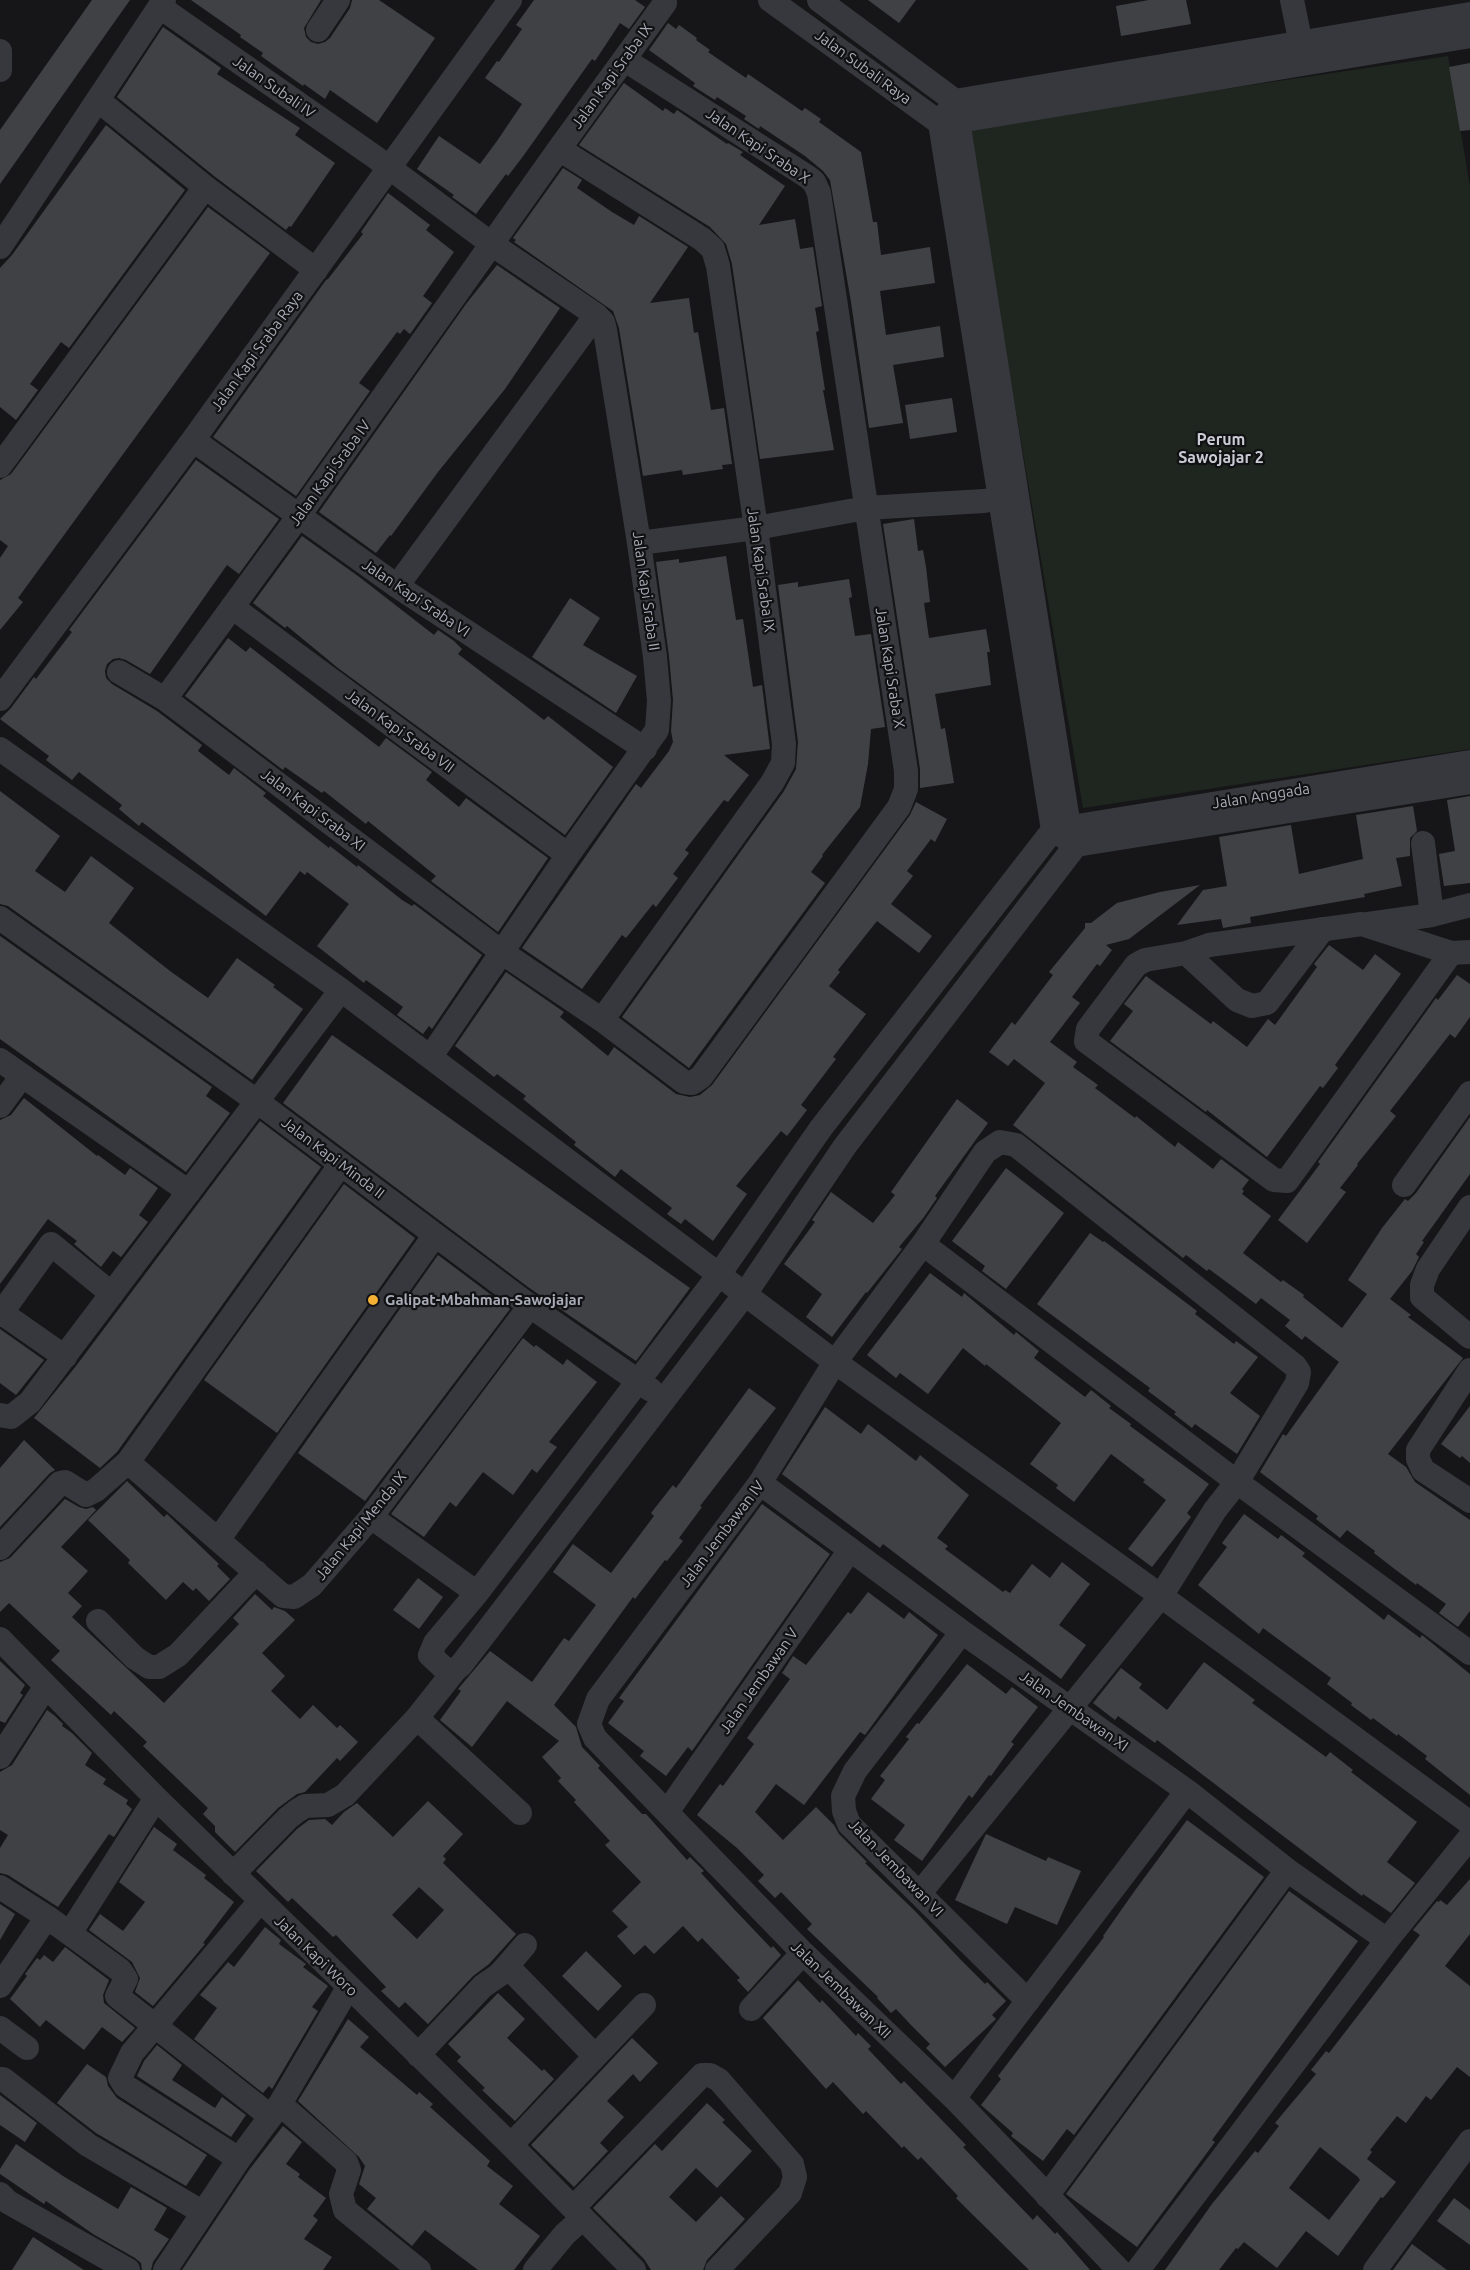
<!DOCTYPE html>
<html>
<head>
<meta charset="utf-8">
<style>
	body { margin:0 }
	canvas { display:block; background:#161618 }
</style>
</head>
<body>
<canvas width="1470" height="2270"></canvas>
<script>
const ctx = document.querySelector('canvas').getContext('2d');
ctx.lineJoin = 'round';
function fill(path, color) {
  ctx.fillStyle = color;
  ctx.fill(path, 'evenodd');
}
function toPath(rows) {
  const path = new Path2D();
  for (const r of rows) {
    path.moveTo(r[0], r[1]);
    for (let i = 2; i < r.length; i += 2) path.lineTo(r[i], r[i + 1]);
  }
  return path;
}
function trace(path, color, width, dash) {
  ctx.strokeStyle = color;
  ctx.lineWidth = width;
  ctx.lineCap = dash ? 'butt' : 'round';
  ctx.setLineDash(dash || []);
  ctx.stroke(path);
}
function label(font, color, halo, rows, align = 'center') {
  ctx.font = font + ' Ubuntu,sans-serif';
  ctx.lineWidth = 4.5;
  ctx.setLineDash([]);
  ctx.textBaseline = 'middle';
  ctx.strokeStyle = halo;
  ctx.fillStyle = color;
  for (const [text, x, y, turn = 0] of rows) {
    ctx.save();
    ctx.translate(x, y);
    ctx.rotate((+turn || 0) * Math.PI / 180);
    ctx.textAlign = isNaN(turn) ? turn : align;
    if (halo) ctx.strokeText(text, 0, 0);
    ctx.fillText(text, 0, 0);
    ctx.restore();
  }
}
const green = toPath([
	[1448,56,1470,187,1470,749,1083,808,968,127]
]);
const building = toPath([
	[92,0,130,0,0,184,0,130],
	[191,0,321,0,304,28,306,37,311,42,318,44,325,42,330,38,350,8,352,0,379,0,435,38,377,123,330,90,325,99,304,84,303,86,261,56,263,53,240,37,241,35],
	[534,0,635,0,645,7,629,29,620,23,595,61,592,59,582,73,524,155,508,176,506,174,476,214,452,197,454,195,417,169,439,136,480,164,497,141,522,104,485,78,497,61,499,62,522,29,516,25],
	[868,0,916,0,899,23],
	[1149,0,1186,0,1191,24,1121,36,1116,6],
	[668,23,676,29,679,25,697,38,696,40,710,50,708,52,746,78,748,74,802,111,805,108,821,119,819,122,861,152,873,222,877,222,881,255,930,247,935,283,880,291,886,335,940,326,944,357,893,365,903,423,869,428,851,302,830,180,823,171,805,156,760,126,759,129,744,119,746,116,717,97,715,100,693,86,695,83,649,50],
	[163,27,221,68,217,74,300,128,295,135,335,163,291,227,289,226,286,230,214,176,117,97],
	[1470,63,1470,130,1460,131,1449,67],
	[624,83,663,111,665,108,674,114,677,110,727,144,728,143,743,152,740,155,785,186,759,225,795,219,800,249,813,247,822,306,815,308,819,331,816,332,825,390,823,390,834,450,760,459,732,264,726,244,710,227,579,145],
	[106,125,185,190,69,348,61,342,30,384,38,390,16,420,0,407,0,268,12,255],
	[563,168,582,180,577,188,612,212,634,225,639,216,688,247,650,303,689,298,694,333,698,332,711,410,724,408,732,464,722,465,723,469,683,475,682,470,643,476,619,328,613,311,514,242,516,240,513,238],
	[388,193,430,225,426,230,454,252,423,296,432,303,410,334,404,329,400,334,397,332,359,383,370,391,296,496,213,437,326,280,328,279,363,234,361,232],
	[208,207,270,253,18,598,23,602,0,630,0,558,8,546,0,540,0,480,11,474],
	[497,265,560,308,505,389,438,472,391,536,390,535,376,553,319,512,466,304],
	[952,398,957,432,910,439,905,405],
	[196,460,279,519,239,574,227,565,150,674,126,660,119,658,113,659,107,664,105,671,106,678,112,684,157,711,202,745,198,751,229,775,234,768,266,793,263,796,329,848,330,846,357,867,358,865,402,900,412,906,414,904,482,955,432,1029,429,1026,423,1034,397,1015,403,1007,366,980,364,983,317,946,349,904,307,872,305,875,300,871,266,916,142,822,139,826,119,809,122,805,79,772,72,780,46,760,49,756,0,719,11,708,34,677,36,679,72,632,69,630],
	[914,519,918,551,923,550,926,567,930,602,924,603,929,638,986,629,990,652,987,652,991,685,935,694,941,729,945,728,954,783,920,788,920,769,883,524],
	[302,536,358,576,434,635,438,630,454,641,462,649,458,654,544,720,548,716,613,767,565,835,338,668,287,626,285,628,253,603],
	[726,556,736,620,743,619,753,687,762,685,770,749,724,755,749,775,728,802,724,800,685,850,689,853,673,874,678,878,656,907,653,904,626,938,622,935,582,989,522,948,636,784,641,788,669,751,673,742,671,731,673,700,669,656,656,562,679,559,679,563],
	[849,579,852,597,849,598,855,636,871,634,885,727,871,729,868,764,860,807,822,855,823,856,811,872,825,883,689,1068,622,1017,784,791,796,769,798,742,778,585,798,582,798,587],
	[570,598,600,618,583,645,637,676,616,713,532,657],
	[228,638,246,652,250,647,379,747,386,738,432,772,426,780,459,807,466,798,548,858,498,932,431,881,436,876,368,821,366,824,324,791,322,793,285,767,283,770,185,696],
	[0,791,60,836,35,871,65,892,91,856,134,888,109,923,170,971,208,998,237,958,275,985,273,987,303,1009,252,1080,8,906,0,904],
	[1470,796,1470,883,1444,886,1439,854,1455,851,1447,800],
	[916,802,947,819,935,842,931,839,907,871,913,876,891,904,932,936,919,953,877,921,838,970,840,972,829,986,866,1014,833,1057,836,1059,801,1105,807,1110,787,1136,781,1131,736,1186,747,1194,713,1241,685,1219,681,1224,667,1214,672,1208,621,1169,615,1177,574,1145,576,1142,523,1099,526,1096,497,1074,494,1077,455,1046,506,972,564,1012,560,1017,608,1056,614,1047,676,1094,690,1097,700,1095,712,1085,910,815],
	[1413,806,1417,831,1410,838,1410,856,1396,858,1402,886,1364,894,1365,897,1250,917,1251,923,1223,928,1221,919,1177,925,1203,890,1227,886,1219,837,1291,825,1299,874,1363,859,1356,815],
	[1200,885,1129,939,1106,945,1112,950,1100,966,1097,964,1072,997,1080,1003,1050,1042,1077,1062,1073,1067,1098,1085,1095,1088,1135,1118,1136,1116,1175,1147,1178,1142,1213,1169,1221,1159,1249,1180,1242,1189,1244,1191,1242,1194,1271,1216,1243,1253,1281,1282,1283,1280,1304,1295,1303,1297,1342,1328,1367,1294,1348,1280,1382,1228,1405,1199,1408,1201,1416,1193,1470,1117,1470,1174,1422,1241,1424,1242,1416,1254,1419,1257,1412,1271,1390,1299,1411,1315,1408,1317,1463,1358,1388,1454,1406,1467,1415,1482,1470,1520,1470,1611,1458,1627,1439,1613,1446,1604,1417,1583,1416,1585,1392,1567,1374,1553,1375,1551,1347,1530,1340,1538,1316,1519,1318,1516,1260,1472,1283,1434,1286,1436,1339,1362,1305,1336,1302,1340,1285,1326,1290,1320,1261,1298,1256,1304,1209,1269,1207,1271,1186,1255,1183,1258,1013,1125,1045,1083,1014,1059,1008,1066,989,1052,1012,1022,1015,1025,1053,975,1049,972,1085,928,1085,923,1091,923,1117,903,1160,892],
	[0,936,212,1087,206,1096,230,1113,186,1172,0,1039],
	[1329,945,1363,970,1375,954,1401,974,1335,1065,1338,1068,1323,1088,1320,1086,1267,1157,1207,1110,1206,1112,1110,1041,1133,1011,1124,1004,1146,976,1211,1024,1213,1021,1247,1047,1268,1019,1275,1025,1317,967,1314,964],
	[1457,975,1470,984,1470,1017,1455,1038,1450,1034,1390,1111,1396,1116,1357,1164,1358,1165,1340,1188,1346,1192,1307,1243,1278,1220,1320,1164,1318,1162,1436,998,1438,1000],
	[332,1035,690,1288,636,1361,528,1287,283,1103],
	[24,1098,97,1156,98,1155,125,1175,130,1168,158,1188,139,1215,148,1222,121,1257,113,1251,101,1267,74,1244,77,1241,48,1219,0,1284,0,1120,11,1115],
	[957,1099,988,1123,935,1196,937,1198,924,1217,899,1247,902,1249,867,1293,866,1292,832,1337,806,1317,822,1294,784,1264,815,1222,812,1220,831,1192,873,1223,895,1195,891,1192],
	[260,1121,321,1167,117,1452,100,1468,34,1418,76,1366],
	[1006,1168,1064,1213,1006,1289,982,1271,985,1266,952,1241],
	[344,1184,415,1238,277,1433,204,1380],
	[1090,1233,1103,1242,1104,1241,1197,1311,1195,1314,1234,1344,1236,1341,1258,1357,1230,1393,1260,1416,1237,1454,1195,1424,1192,1428,1174,1414,1176,1412,1148,1391,1150,1388,1037,1304],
	[438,1255,510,1309,365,1501,298,1453],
	[930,1273,962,1297,964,1293,1014,1335,1016,1332,1039,1351,1034,1358,1085,1397,1091,1390,1111,1406,1109,1408,1131,1424,1130,1426,1209,1484,1187,1513,1191,1517,1152,1567,1128,1549,1166,1500,1143,1482,1145,1480,1111,1454,1074,1502,1056,1488,1058,1485,1030,1464,1061,1423,986,1364,985,1366,963,1348,928,1394,900,1373,896,1378,867,1355],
	[0,1329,44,1360,16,1395,0,1383],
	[523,1338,534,1347,536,1345,563,1365,567,1359,597,1382,549,1442,557,1447,537,1473,532,1469,513,1495,483,1472,456,1507,450,1502,424,1537,391,1514],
	[749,1388,776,1408,700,1506,702,1507,679,1538,683,1541,667,1561,665,1560,635,1599,633,1597,554,1705,576,1727,582,1747,600,1766,598,1768,642,1814,646,1814,687,1860,690,1857,704,1871,701,1873,733,1908,771,1948,773,1946,781,1955,748,1992,737,1980,740,1978,702,1938,698,1942,683,1926,654,1954,645,1945,634,1955,617,1936,628,1927,612,1911,641,1882,605,1845,610,1841,574,1802,576,1800,558,1781,561,1778,542,1757,559,1741,507,1701,472,1747,440,1720,461,1691,458,1689,490,1651,532,1682,564,1638,569,1641,596,1605,553,1572,573,1544,611,1573,654,1516,651,1513,673,1485,676,1488],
	[1470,1406,1470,1463,1462,1456,1460,1458,1441,1444],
	[825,1407,861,1434,868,1424,916,1461,920,1455,969,1495,937,1538,948,1546,945,1549,1003,1592,1005,1590,1010,1593,1032,1564,1050,1578,1062,1562,1090,1584,1059,1625,1086,1645,1061,1679,883,1544,880,1548,782,1474],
	[24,1440,55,1470,50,1473,0,1527,0,1468],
	[127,1481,164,1517,167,1514,171,1518,219,1564,217,1566,230,1579,209,1601,196,1588,193,1591,183,1582,166,1600,128,1563,130,1560,88,1520],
	[65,1499,79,1507,86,1509,93,1507,96,1510,61,1547,88,1571,68,1593,82,1606,72,1617,164,1703,239,1624,233,1618,255,1594,272,1610,274,1607,285,1611,295,1620,262,1653,285,1676,271,1691,300,1719,313,1705,337,1728,340,1725,358,1742,340,1761,337,1758,305,1792,297,1794,278,1808,235,1852,215,1832,215,1826,203,1814,208,1808,143,1746,147,1742,114,1711,111,1715,51,1660,60,1651,9,1603,0,1612,0,1562,10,1558],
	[762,1504,830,1554,692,1751,688,1747,666,1776,640,1756,644,1751,608,1723,624,1701,619,1698],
	[1244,1514,1278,1539,1281,1535,1305,1553,1302,1556,1384,1620,1388,1614,1420,1638,1422,1635,1470,1674,1470,1795,1425,1759,1427,1756,1398,1734,1397,1736,1373,1718,1371,1720,1351,1705,1352,1703,1327,1684,1331,1678,1263,1628,1259,1634,1198,1585,1227,1547,1222,1543],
	[418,1578,443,1597,419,1629,393,1610],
	[868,1592,904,1619,909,1612,938,1635,865,1735,860,1732,804,1805,776,1784,755,1812,783,1840,816,1807,834,1825,839,1834,867,1862,865,1863,915,1911,960,1959,985,1984,987,1982,1006,2001,992,2015,996,2019,945,2067,926,2048,930,2044,911,2025,896,2009,891,2013,877,1998,878,1997,807,1929,812,1924,781,1892,775,1898,758,1881,764,1875,737,1848,697,1815,720,1784,723,1786,754,1744,747,1738,790,1679,782,1673,793,1656,806,1665,848,1612,851,1614],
	[0,1661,25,1685,20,1693,23,1695,5,1723,0,1721],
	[1204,1662,1255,1700,1252,1703,1326,1757,1330,1752,1353,1770,1351,1772,1417,1822,1387,1862,1415,1883,1391,1913,1363,1894,1362,1896,1157,1740,1155,1743,1118,1716,1115,1720,1093,1703,1121,1668,1142,1684,1139,1688,1167,1710],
	[967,1664,1006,1694,1012,1687,1038,1707,1011,1742,1014,1744,991,1776,989,1775,972,1798,969,1795,922,1861,894,1840,905,1825,871,1799,885,1780,880,1776,909,1739,906,1737,917,1723,919,1724],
	[47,1710,55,1716,63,1724,62,1726,72,1733,92,1753,85,1765,106,1779,103,1784,128,1800,126,1804,132,1809,114,1837,109,1834,58,1907,8,1875,0,1873,0,1848,8,1835,0,1830,0,1772,12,1765],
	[428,1801,463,1834,443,1856,446,1859,443,1863,516,1934,489,1964,473,1976,428,2024,405,2002,399,2008,381,1991,386,1987,336,1935,333,1937,292,1898,288,1902,256,1871,297,1829,309,1820,325,1819,332,1825,344,1812,357,1803,393,1837],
	[419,1887,444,1910,417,1939,392,1915],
	[1187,1820,1264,1877,1074,2135,1067,2129,1043,2161,1011,2136,1013,2133,981,2105,1001,2079,998,2076,1104,1937,1103,1936,1136,1889],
	[154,1827,177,1844,173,1850,206,1875,204,1878,234,1902,203,1943,205,1944,153,2006,135,1992,140,1978,132,1962,89,1930,100,1914,123,1931,145,1902,119,1882],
	[986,1834,1046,1861,1048,1857,1081,1871,1057,1925,1015,1907,1007,1924,955,1900],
	[1470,1879,1470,1934,1445,1966,1470,1986,1470,2077,1457,2067,1431,2100,1426,2096,1406,2123,1397,2116,1370,2150,1372,2152,1367,2159,1396,2182,1383,2198,1381,2197,1338,2256,1306,2231,1277,2268,1244,2242,1238,2249,1236,2248,1219,2270,1165,2270,1212,2204,1255,2151,1258,2153,1279,2126,1275,2123,1316,2074,1311,2070,1326,2051,1329,2053,1420,1935,1413,1930,1437,1901,1439,1902,1440,1900,1447,1905],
	[1320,2147,1358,2177,1360,2180,1329,2220,1289,2188],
	[1289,1891,1358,1941,1212,2140,1215,2142,1137,2247,1066,2194],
	[0,1904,15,1914,0,1940],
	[265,1927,281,1940,279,1944,306,1964,303,1967,328,1986,312,2007,318,2011,272,2089,269,2086,263,2093,194,2039,217,2008,200,1995,228,1962,234,1967],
	[65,1947,109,1980,103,1995,104,2003,135,2028,122,2042,102,2027,84,2050,46,2020,40,2027,10,1999,27,1976,25,1974,37,1958,40,1960,44,1955,53,1962],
	[586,1951,622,1986,598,2011,562,1976],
	[798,1980,820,2003,822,2000,856,2036,858,2033,871,2046,868,2049,901,2084,904,2081,966,2145,963,2147,1001,2187,1033,2220,1037,2215,1055,2234,1057,2232,1090,2270,1029,2270,969,2211,956,2198,958,2196,921,2157,918,2160,904,2146,902,2148,866,2111,863,2114,833,2082,826,2089,763,2018],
	[498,1993,525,2019,507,2038,542,2071,544,2069,554,2079,515,2121,482,2090,485,2088,457,2061,461,2057,448,2044],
	[348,2019,369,2037,360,2047,417,2095,419,2092,433,2104,430,2107,490,2161,487,2166,513,2186,499,2204,540,2236,514,2270,478,2270,425,2230,412,2246,367,2209,376,2198,359,2184,365,2166,359,2157,298,2101],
	[632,2038,658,2063,640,2082,633,2074,607,2101,624,2117,600,2143,608,2151,574,2187,531,2145],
	[157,2045,182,2065,172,2080,215,2108,222,2097,246,2115,231,2137,137,2076,144,2061],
	[87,2064,106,2077,108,2086,117,2098,207,2155,186,2186,96,2133,57,2103],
	[0,2095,37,2123,25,2142,0,2125],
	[707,2103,725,2120,722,2122,752,2151,717,2188,696,2168,669,2197,696,2222,721,2196,745,2219,707,2260,703,2270,651,2270,644,2259,593,2208,655,2144,662,2151],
	[283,2126,302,2142,286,2164,300,2174,298,2177,326,2198,313,2216,318,2220,304,2239,332,2257,323,2270,182,2270,249,2170],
	[16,2144,63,2176,118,2209,131,2187,167,2208,154,2230,169,2239,153,2262,151,2270,142,2270,141,2263,135,2258,93,2234,46,2201,44,2204,0,2174,0,2169],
	[1454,2198,1470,2210,1470,2245,1437,2221],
	[33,2237,84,2270,12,2270],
	[1412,2244,1447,2270,1393,2270]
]);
const minor = toPath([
	[770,0,940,123,959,121,1470,36],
	[819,0,955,101],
	[1292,0,1304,59],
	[160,7,375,157,493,245,596,315,603,322,605,330,639,543,655,657,659,701,657,730,568,855,431,1056],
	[318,30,338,0],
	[0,51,0,70],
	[99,101,205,187,316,270],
	[955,101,1069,827,1072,835],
	[559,149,702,239,713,249,718,266,756,528,784,744,783,763,772,783,602,1020],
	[0,247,164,0],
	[193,440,397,586,645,749],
	[0,466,205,187],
	[639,543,756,528,866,508,984,501,1015,496],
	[397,586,596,315],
	[232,607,568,855],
	[119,672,165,699,503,953,602,1020,684,1082,692,1083,701,1077,899,807,906,789,906,771,819,193,814,182,808,177,625,60],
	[0,699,193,440,510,0],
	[165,699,298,517,559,149,665,3],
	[0,749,341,990,835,1362,1161,1596,1470,1823],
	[1067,839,1053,830,940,123,955,101,1470,14],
	[1423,843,1432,915],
	[1076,845,845,1146,745,1294,461,1665,455,1670,447,1671,430,1655,435,1643,477,1593,718,1276,821,1128,1053,830,1470,762],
	[1076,845,1470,782],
	[0,918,258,1102,530,1306,651,1390],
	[1368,924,1432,915,1470,905],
	[1186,953,1237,1000,1252,1006,1267,1003,1323,929],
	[1451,953,1287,1181,1274,1180,1086,1041,1088,1029,1136,965,1145,960,1186,953,1209,945,1362,924,1451,953,1470,952],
	[0,1060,189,1192],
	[0,1106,22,1076],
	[1404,1185,1470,1093],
	[1470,1207,1428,1269,1422,1285,1422,1297,1470,1337],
	[923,1244,1237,1482,1470,1653],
	[2,1313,65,1357],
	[0,1315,51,1244,112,1294],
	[1470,1370,1418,1450,1418,1459,1423,1470,1470,1501],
	[0,1415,11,1417,30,1402,341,990],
	[128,1462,283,1596,294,1597,312,1585,371,1517,530,1306],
	[760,1483,962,1632,1187,1791,1287,1870,1387,1940],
	[371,1517,477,1593],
	[218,1540,435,1235],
	[0,1548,60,1483,65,1482,86,1495,96,1490,128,1462,341,1164],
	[98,1621,135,1658,149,1667,159,1667,178,1655,256,1572],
	[962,1632,855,1771,843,1796,844,1811,849,1824,1028,2001],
	[0,1639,156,1798,511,2145,634,2270],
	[417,1718,455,1670],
	[0,1757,46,1686],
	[667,1812,850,1550],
	[233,1874,288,1818,297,1811,305,1806,328,1805,345,1795,417,1718,520,1813],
	[0,1887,47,1917,120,1970,126,1979,117,1996,270,2116],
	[920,1893,1161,1596,1215,1510,1237,1482,1297,1383,1299,1372,1295,1366,1016,1145,1000,1142,985,1152,923,1244,835,1362,760,1483,598,1699,589,1724,595,1738,803,1953,954,2098,1119,2270],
	[70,1933,156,1798],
	[507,1966,525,1945],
	[0,1986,47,1917],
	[751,2009,803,1953],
	[0,2028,27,2048],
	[418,2055,483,1986,499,1975,507,1966,595,2056],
	[3,2079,88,2145,202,2212],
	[954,2098,1187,1791],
	[280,2104,346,2162,349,2170,341,2194,345,2210,419,2270],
	[511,2145,644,2005],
	[239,2159,125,2086,120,2078,132,2053,260,1901],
	[0,2194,8,2202,128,2270],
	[1047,2196,1287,1870],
	[573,2208,702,2075,710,2075,719,2080,792,2164,795,2177,790,2193,717,2270],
	[165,2270,239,2159,280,2104,348,1988],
	[535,2270,565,2234,583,2218],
	[1138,2270,1387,1940,1470,1837],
	[1375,2270,1470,2141]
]);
const markers = [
	[373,1300,6,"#f2b134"]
];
const streetNames = [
	["Jalan Subali Raya",863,67,36],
	["Jalan Kapi Sraba IX",612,76,-54],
	["Jalan Subali IV",274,87,35],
	["Jalan Kapi Sraba X",758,146,34],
	["Jalan Kapi Sraba Raya",257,351,-54],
	["Jalan Kapi Sraba IV",330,473,-54],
	["Jalan Kapi Sraba IX",761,570,82],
	["Jalan Kapi Sraba II",646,591,82],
	["Jalan Kapi Sraba VI",416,598,34],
	["Jalan Kapi Sraba X",890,668,81],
	["Jalan Kapi Sraba VII",400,731,36],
	["Jalan Anggada",1261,796,-9],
	["Jalan Kapi Sraba XI",313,810,37],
	["Jalan Kapi Minda II",333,1158,37],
	["Jalan Kapi Menda IX",361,1526,-51],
	["Jalan Jembawan IV",722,1534,-53],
	["Jalan Jembawan V",759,1681,-55],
	["Jalan Jembawan XI",1074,1711,35],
	["Jalan Jembawan VI",896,1868,46],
	["Jalan Kapi Woro",316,1956,44],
	["Jalan Jembawan XII",841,1990,44]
];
const poiNames = [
	["Galipat-Mbahman-Sawojajar",385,1300]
];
const neighbourhoodNames = [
	["Perum",1221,440],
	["Sawojajar 2",1221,458]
];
fill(green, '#1e261f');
fill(building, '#404145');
trace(minor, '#37383d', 24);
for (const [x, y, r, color] of markers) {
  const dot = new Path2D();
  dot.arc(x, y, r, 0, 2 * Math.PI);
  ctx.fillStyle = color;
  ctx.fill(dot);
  trace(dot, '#111113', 2);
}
label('15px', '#a8adb8', '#111113', streetNames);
label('bold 15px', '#a8adb8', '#111113', poiNames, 'left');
label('bold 16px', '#c9ccd4', '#111113', neighbourhoodNames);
</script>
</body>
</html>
